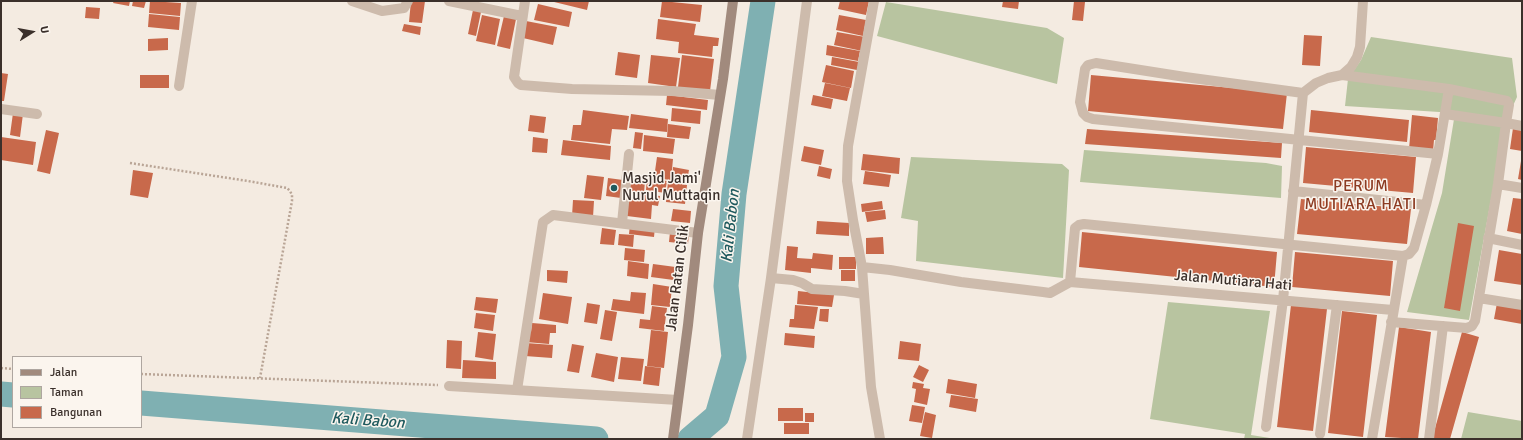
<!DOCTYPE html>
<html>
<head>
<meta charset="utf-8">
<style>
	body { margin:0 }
	#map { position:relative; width:1523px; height:440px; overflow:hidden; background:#f4ebe1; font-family:Signika,sans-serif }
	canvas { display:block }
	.frame { position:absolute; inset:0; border:2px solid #3b302b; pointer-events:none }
	.legend { position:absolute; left:12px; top:356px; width:130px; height:72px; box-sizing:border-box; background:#fbf5ee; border:1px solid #aea6a0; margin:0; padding:5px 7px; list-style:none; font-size:12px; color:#3b302b }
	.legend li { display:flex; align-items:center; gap:8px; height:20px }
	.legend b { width:20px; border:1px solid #aea6a0 }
	.north { position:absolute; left:12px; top:12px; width:40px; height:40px; -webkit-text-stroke:3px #fbf5ee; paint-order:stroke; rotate:79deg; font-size:11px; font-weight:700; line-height:16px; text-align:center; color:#3b302b }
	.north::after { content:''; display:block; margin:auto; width:14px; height:18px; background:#3b302b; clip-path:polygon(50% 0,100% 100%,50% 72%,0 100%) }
</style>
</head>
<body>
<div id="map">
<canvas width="1523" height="440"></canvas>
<div class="frame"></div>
<ul class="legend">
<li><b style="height:5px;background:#a18a7d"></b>Jalan</li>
<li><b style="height:11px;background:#b8c4a0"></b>Taman</li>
<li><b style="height:11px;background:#c8694b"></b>Bangunan</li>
</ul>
<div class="north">U</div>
</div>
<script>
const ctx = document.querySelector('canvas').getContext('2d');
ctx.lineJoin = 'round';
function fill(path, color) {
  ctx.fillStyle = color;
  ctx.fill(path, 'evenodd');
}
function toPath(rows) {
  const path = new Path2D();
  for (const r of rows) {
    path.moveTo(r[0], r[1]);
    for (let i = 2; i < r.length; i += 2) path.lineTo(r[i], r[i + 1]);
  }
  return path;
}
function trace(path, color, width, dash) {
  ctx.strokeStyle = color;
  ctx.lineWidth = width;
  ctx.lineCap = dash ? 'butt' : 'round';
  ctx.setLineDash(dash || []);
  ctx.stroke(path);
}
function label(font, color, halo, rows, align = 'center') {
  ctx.font = font + ' Signika,sans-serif';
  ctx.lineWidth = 3;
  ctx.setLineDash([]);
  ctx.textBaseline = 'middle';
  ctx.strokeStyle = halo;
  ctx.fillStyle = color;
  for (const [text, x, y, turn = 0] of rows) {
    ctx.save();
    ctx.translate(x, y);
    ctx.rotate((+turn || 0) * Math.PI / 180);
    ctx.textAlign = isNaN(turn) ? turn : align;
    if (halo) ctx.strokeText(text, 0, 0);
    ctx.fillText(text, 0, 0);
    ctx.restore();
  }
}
const green = toPath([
	[886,2,1047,28,1064,38,1057,84,877,36],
	[1371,37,1512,58,1517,97,1505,123,1469,320,1407,312,1442,193,1455,113,1345,106,1348,79,1361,60],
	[1084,150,1266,163,1282,166,1281,198,1080,182],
	[911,157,1062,164,1069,170,1063,278,916,261,918,221,901,218],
	[1168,302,1270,311,1251,435,1276,439,1244,439,1245,434,1150,419],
	[1468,412,1522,421,1522,439,1461,439]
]);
const river = toPath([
	[1,394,13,395],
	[141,403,596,439],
	[690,439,717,416,734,357,726,286,734,194,763,1]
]);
const building = toPath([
	[114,1,130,1,129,6,113,3],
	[133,1,146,1,144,8,132,6],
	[150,1,181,3,180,16,149,13],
	[411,1,425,1,422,23,409,22],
	[550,1,589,1,587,10],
	[662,1,702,5,700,22,660,17],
	[840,1,869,1,866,15,838,9],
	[1003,1,1019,1,1018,9,1002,7],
	[1074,1,1085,2,1083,21,1072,20],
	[538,4,572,12,569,27,534,20],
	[86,7,100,8,99,19,85,18],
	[473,10,481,12,476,36,468,34],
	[149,14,180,17,179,30,148,27],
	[482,15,500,19,495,45,476,41],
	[839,15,866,20,863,36,836,30],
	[504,16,516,19,510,49,497,46],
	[658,19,696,24,694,35,719,38,718,46,713,46,712,57,678,53,679,42,656,39],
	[526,21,557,27,553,45,523,38],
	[404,24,421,27,420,35,402,31],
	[837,32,865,37,862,51,834,45],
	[1304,35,1322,36,1320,66,1302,65],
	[168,38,168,50,148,51,148,39],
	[827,45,860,51,858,61,826,55],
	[618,52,640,55,637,78,615,75],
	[651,55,680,58,676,87,648,83],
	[682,55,714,59,710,91,678,87],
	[832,57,859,62,857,70,831,65],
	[826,65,854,71,851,88,822,82],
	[1,73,8,74,4,101,1,101],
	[140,75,169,75,169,88,140,88],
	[1091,75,1287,93,1283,129,1088,111],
	[825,83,850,88,847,101,822,96],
	[667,95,708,100,707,110,666,105],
	[813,95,833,99,831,109,811,105],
	[672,108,701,111,700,124,671,121],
	[583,110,629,116,627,130,612,129,610,144,571,140,573,125,581,125],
	[1311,110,1409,120,1407,142,1309,132],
	[13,113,23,114,20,137,10,135],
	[631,114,668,119,667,132,629,128],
	[530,115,546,117,544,133,528,131],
	[1412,115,1438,118,1436,140,1434,140,1433,151,1409,149],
	[668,124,691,127,689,139,667,137],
	[1513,128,1522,130,1522,151,1510,149],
	[1087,129,1282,143,1281,158,1085,144],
	[46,130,59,133,50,174,37,171],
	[635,132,643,133,641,149,633,148],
	[644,135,675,139,673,154,643,151],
	[1,137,36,142,33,165,1,160],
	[533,137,548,139,547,153,532,152],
	[563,140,611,146,610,160,561,155],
	[804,146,824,150,821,165,801,161],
	[1306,147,1416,157,1413,193,1303,183],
	[863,154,900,158,899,174,861,170],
	[657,157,673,159,671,180,654,178],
	[1521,161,1522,161,1522,180,1518,179],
	[819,166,832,169,830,179,817,176],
	[673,167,689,170,687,181,672,179],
	[133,170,153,173,148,198,130,195],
	[865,171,891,175,889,187,863,184],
	[587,175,604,177,601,200,584,198],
	[608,178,623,180,621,198,606,196],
	[647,178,667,181,665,193,646,190],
	[630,179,645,181,644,193,629,191],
	[668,182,687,185,685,204,666,202],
	[629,192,660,196,658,206,652,205,651,219,627,216],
	[1513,198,1522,199,1522,234,1507,231],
	[1301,199,1411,209,1407,244,1297,234],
	[573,200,594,201,593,217,572,216],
	[882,201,883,209,862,212,861,204],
	[673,209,691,211,690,223,671,221],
	[885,210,886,219,867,222,865,212],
	[817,221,849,223,849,236,816,234],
	[1458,223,1474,226,1460,311,1444,308],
	[630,224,655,227,654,237,629,234],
	[602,228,616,230,614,245,600,244],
	[670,232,689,234,688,244,669,242],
	[1082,232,1277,252,1274,287,1079,267],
	[619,234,634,235,633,247,618,245],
	[883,237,884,254,866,254,866,238],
	[787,246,798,247,797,258,812,259,813,253,833,255,832,270,811,268,811,273,785,270],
	[625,248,645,250,644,262,624,260],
	[1499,250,1522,254,1522,285,1494,281],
	[1295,252,1393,261,1390,296,1292,287],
	[839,257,856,257,856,269,839,269],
	[628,261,649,264,648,279,627,276],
	[653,264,683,268,681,281,651,277],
	[547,270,568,271,567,283,547,281],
	[841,270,855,270,855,281,841,281],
	[653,284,672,287,670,307,651,305],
	[798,291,834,295,832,307,797,304],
	[631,292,646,293,644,314,611,310,613,299,630,301],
	[543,293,572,297,568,324,539,319],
	[476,297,498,299,496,313,474,310],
	[587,303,600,305,597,324,584,322],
	[1497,303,1522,307,1522,324,1494,319],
	[795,305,818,307,814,329,789,327,790,319,794,319],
	[1291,305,1327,309,1313,431,1277,427],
	[652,306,667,308,664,331,639,328,640,319,650,320],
	[820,309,829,309,828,322,819,321],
	[605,310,617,312,612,341,600,339],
	[1342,311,1377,315,1363,437,1328,433],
	[476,313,495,315,493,331,474,328],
	[532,323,556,325,556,333,550,333,549,344,526,342,527,332,531,332],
	[1399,327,1431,332,1418,439,1385,437],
	[651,330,668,332,664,368,647,366],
	[478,332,496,334,493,360,475,357],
	[1462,332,1479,337,1450,439,1432,439],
	[785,333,815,336,814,348,784,345],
	[447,340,462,341,461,369,446,368],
	[900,341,921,344,919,361,898,359],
	[526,343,553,345,552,358,525,356],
	[572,344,584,346,579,373,567,371],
	[596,353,618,357,614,382,591,377],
	[621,357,644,359,641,381,618,379],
	[463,360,496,362,496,379,462,378],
	[919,365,929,370,923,382,913,377],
	[645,366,661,368,659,386,643,384],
	[948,379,977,384,975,398,946,393],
	[913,382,924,384,923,388,930,389,927,405,914,402,916,389,912,388],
	[951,395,978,399,976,412,949,407],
	[912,405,925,407,922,423,909,421],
	[778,408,803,408,803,421,778,421],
	[925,412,936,415,932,438,920,436],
	[805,413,814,413,814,422,805,422],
	[784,423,809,423,809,434,784,434]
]);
const path = toPath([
	[130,163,248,181,287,188,290,191,292,195,292,201,260,378],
	[1,368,13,369],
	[141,374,438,385]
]);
const street = toPath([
	[352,1,382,11,404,8,408,1],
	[449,1,522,16],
	[525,1,514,77,518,83,521,85,572,89,672,91,720,95],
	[874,1,848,146,847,181,853,220,862,267,871,387,880,439],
	[1342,75,1351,67,1357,57,1360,47,1363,1],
	[179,86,192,1],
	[1,109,37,114],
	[1438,154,1449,89],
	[1498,184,1522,188],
	[1293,191,1426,205],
	[622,223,629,154],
	[1488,238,1522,245],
	[862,267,890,270,961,282,1043,292,1050,293,1070,282],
	[771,278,793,280,802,283,812,289,845,291,864,294],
	[1070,282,1075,228,1079,225,1084,224,1403,256,1409,254,1414,248,1426,205,1438,154,1093,119,1087,117,1083,113,1080,102,1085,69,1088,65,1096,63,1185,77,1303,93],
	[1070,282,1393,310],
	[1479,298,1522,305],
	[1391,322,1467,328,1472,326,1475,321,1498,184,1506,123,1522,126],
	[449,386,678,400],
	[517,390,543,222,553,215,698,233],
	[1266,427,1283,300,1303,93,1316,83,1328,78,1342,75,1449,89,1507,101,1509,105,1506,123,1445,114],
	[1320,434,1337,305],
	[747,439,771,278,807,1],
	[1372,439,1403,256],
	[1429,439,1443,326]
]);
const secondary = toPath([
	[673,439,688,325,698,233,723,79,733,1]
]);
const markers = [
	[614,188,4,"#1f5a5e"]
];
const poiNames = [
	["Masjid Jami'",622,179],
	["Nurul Muttaqin",622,196]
];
const streetNames = [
	["Jalan Ratan Cilik",678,278,-83],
	["Jalan Mutiara Hati",1233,281,5]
];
const neighbourhoodNames = [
	["PERUM",1361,187],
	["MUTIARA HATI",1361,205]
];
const waterNames = [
	["Kali Babon",731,226,-84],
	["Kali Babon",368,421,4]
];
fill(green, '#b8c4a0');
trace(river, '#7fb0b2', 25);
fill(building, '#c8694b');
trace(path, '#b9a596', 2.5, [2, 2]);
trace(street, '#cdbbac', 10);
trace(secondary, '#a18a7d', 10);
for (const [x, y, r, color] of markers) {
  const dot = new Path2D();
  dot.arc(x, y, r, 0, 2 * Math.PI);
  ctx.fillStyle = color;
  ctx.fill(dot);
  trace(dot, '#fbf5ee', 1.5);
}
label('15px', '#3b302b', '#fbf5ee', poiNames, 'left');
label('15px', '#3b302b', '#fbf5ee', streetNames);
ctx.letterSpacing = '1px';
label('16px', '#8c3b22', '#fbf5ee', neighbourhoodNames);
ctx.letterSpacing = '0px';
label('italic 16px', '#1f5a5e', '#fbf5ee', waterNames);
</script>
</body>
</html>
